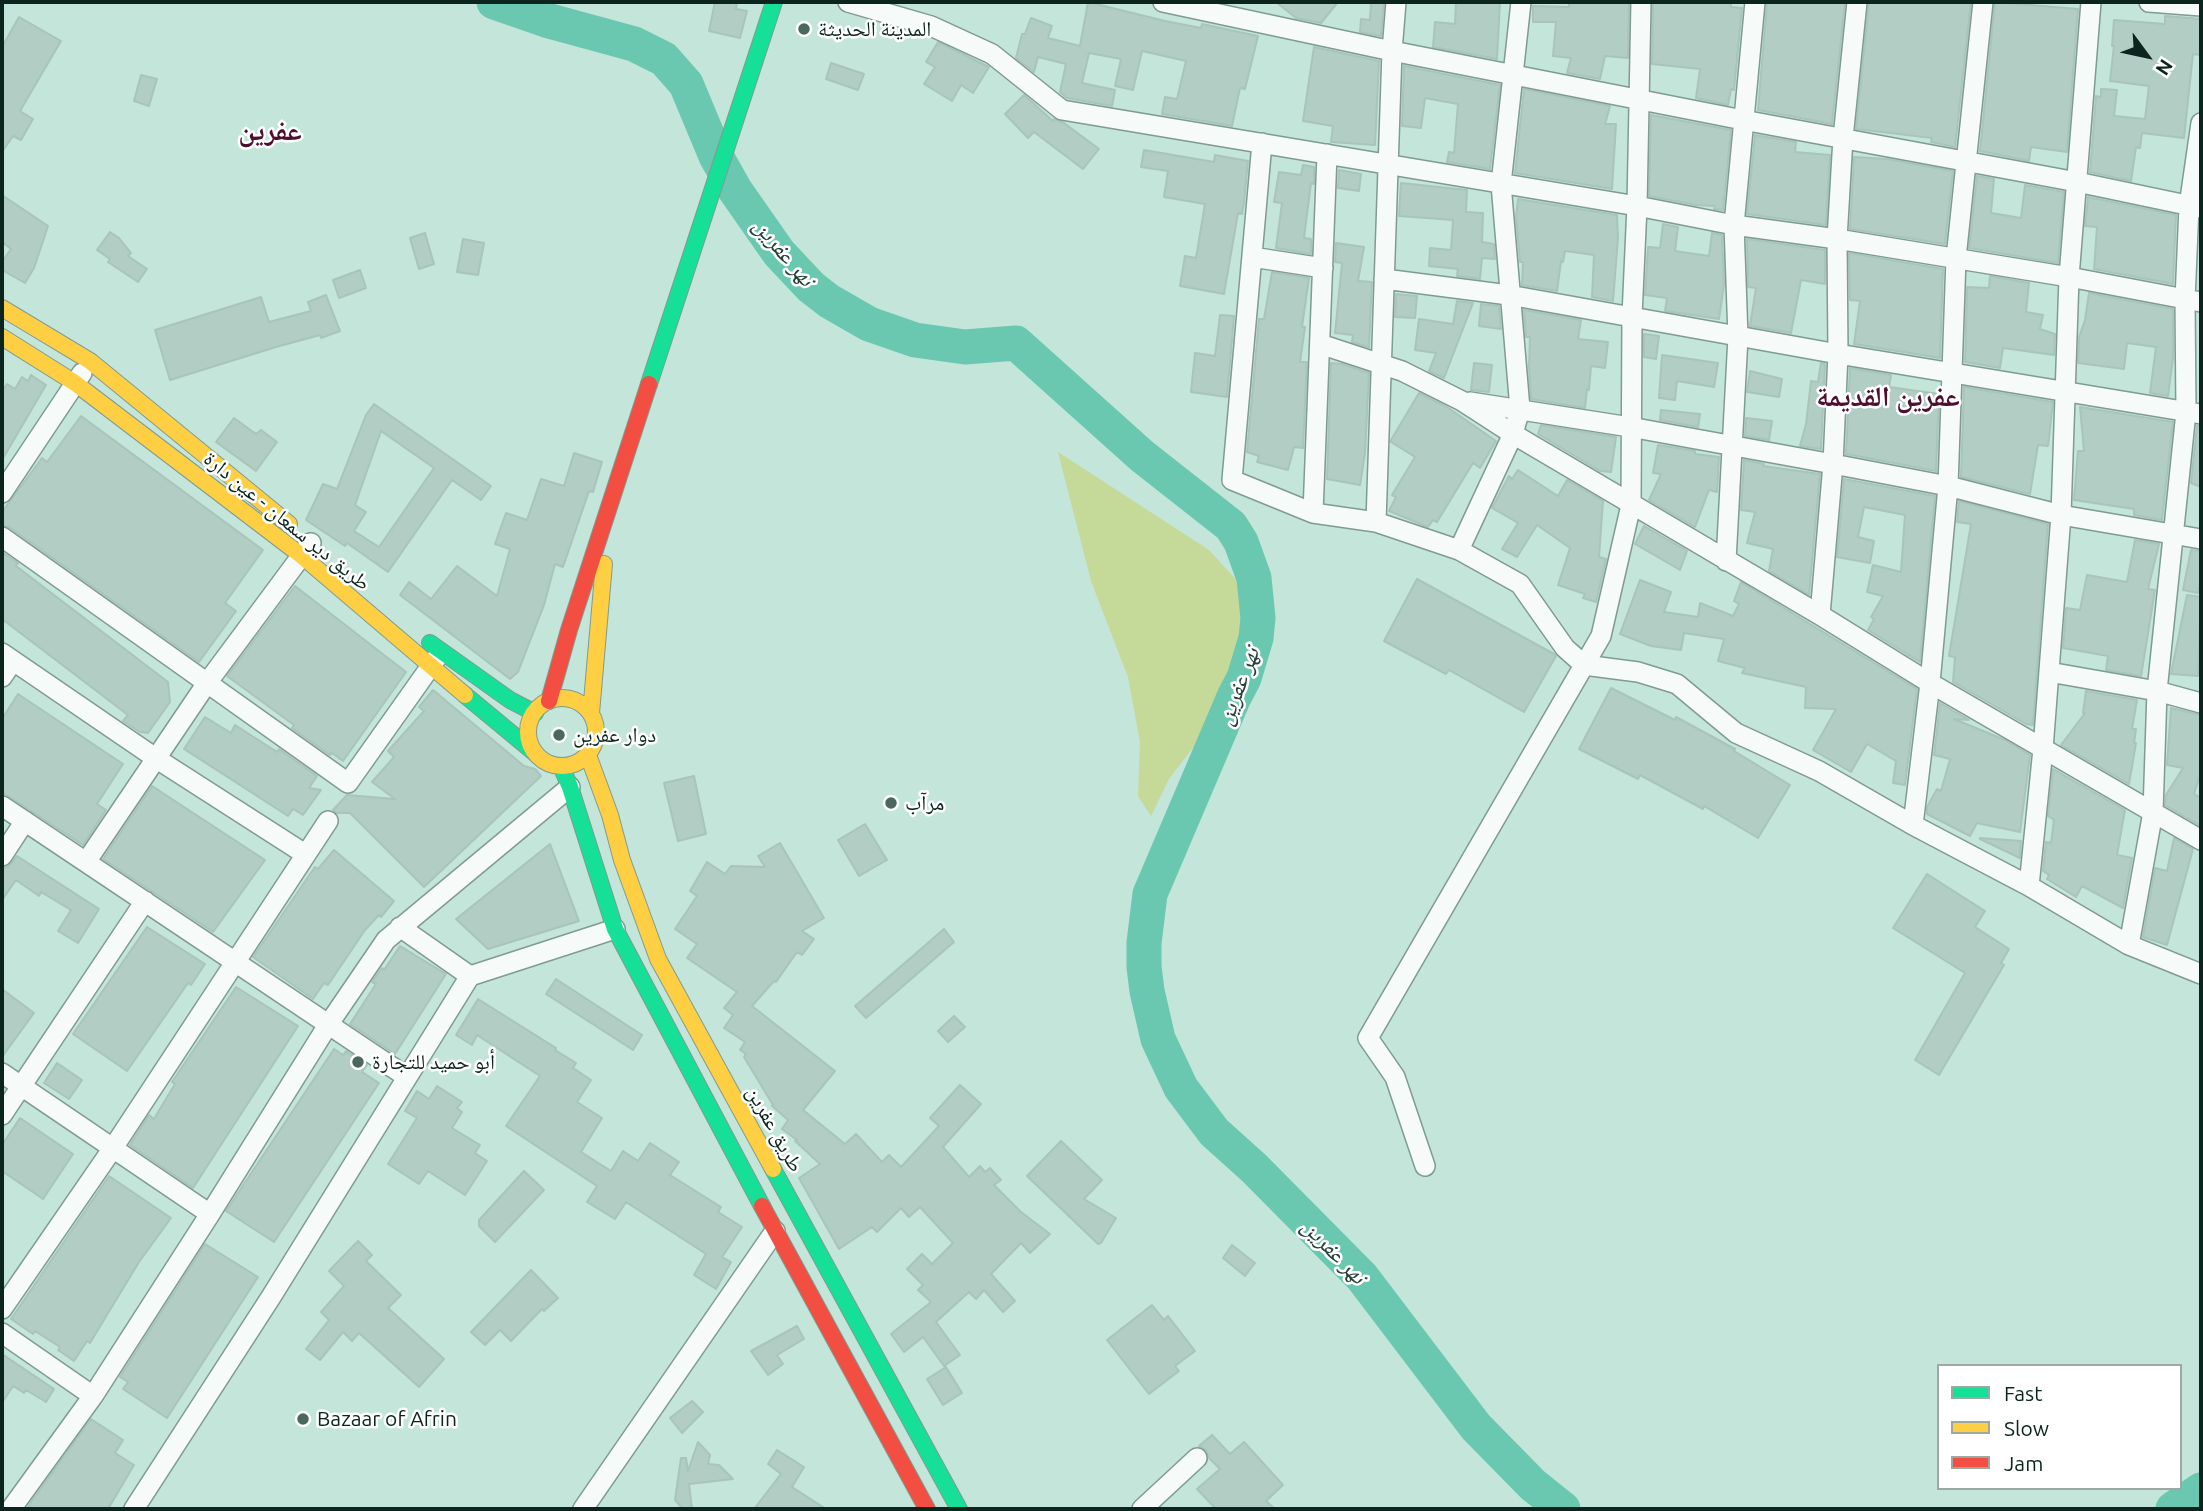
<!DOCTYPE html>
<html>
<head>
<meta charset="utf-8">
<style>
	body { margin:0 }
	#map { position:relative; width:2203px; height:1511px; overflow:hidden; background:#c3e5da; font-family:Ubuntu,sans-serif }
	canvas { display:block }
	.frame { position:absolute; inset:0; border:4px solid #0b251e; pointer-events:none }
	.legend { position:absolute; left:1937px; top:1364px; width:245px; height:126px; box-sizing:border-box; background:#fff; border:2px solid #9da8a5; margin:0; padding:9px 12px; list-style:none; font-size:21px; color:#0b251e }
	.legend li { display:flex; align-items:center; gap:14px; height:35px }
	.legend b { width:35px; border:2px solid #9da8a5 }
	.north { position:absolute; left:2112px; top:21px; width:70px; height:70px; -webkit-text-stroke:5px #fff; paint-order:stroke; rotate:123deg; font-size:19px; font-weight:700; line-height:28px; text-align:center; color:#0b251e }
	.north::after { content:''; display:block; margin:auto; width:24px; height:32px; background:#0b251e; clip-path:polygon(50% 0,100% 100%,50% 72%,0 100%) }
</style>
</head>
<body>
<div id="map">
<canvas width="2203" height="1511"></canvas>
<div class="frame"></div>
<ul class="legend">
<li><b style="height:9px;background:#16e098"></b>Fast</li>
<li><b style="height:9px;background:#ffcf43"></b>Slow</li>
<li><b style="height:9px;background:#f24e42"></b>Jam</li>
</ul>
<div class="north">N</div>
</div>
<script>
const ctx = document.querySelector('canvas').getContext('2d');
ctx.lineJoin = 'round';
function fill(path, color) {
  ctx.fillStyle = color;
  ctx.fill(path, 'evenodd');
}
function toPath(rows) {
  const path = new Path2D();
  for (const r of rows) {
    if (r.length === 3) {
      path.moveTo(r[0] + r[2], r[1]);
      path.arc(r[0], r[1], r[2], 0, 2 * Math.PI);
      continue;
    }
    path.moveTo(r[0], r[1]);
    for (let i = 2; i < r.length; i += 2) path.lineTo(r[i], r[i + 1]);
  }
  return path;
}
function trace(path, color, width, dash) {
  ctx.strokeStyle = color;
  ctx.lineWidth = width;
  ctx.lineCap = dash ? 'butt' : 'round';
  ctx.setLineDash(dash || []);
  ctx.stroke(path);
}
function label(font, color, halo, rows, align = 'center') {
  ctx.font = font + ' Ubuntu,"Noto Naskh Arabic",sans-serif';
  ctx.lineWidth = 5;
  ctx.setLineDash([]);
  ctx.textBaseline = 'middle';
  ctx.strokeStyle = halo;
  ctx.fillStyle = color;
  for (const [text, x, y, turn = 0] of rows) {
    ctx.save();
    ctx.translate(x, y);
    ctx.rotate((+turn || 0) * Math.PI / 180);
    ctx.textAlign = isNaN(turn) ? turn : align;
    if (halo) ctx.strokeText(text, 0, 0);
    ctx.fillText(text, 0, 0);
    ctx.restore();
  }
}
const green = toPath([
	[1058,452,1209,550,1240,584,1251,636,1198,741,1169,779,1151,816,1138,796,1140,742,1128,677,1091,581]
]);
const river = toPath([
	[494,2,546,20,634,44,664,59,686,84,716,156,735,190,779,253,811,287,829,301,869,324,915,340,965,347,1016,343,1142,456,1231,526,1241,542,1254,578,1258,618,1256,638,1244,678,1234,697,1150,894,1144,943,1144,967,1147,991,1158,1039,1181,1088,1214,1132,1254,1168,1362,1277,1476,1427,1533,1485,1563,1509],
	[2173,1509,2201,1490]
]);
const building = toPath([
	[715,2,737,2,736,9,747,11,740,38,709,31,715,2],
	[1088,2,1165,21,1201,28,1202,24,1258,36,1245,89,1240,88,1232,126,1162,114,1165,97,1177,99,1186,61,1142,51,1133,90,1115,86,1121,59,1089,53,1082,83,1115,90,1112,106,1067,98,1060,92,1066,64,1038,57,1034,72,1016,58,1022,34,1025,34,1031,18,1052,26,1048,38,1080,46,1088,2],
	[1276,2,1338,2,1321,23,1296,18,1276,2],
	[1371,2,1384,2,1381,36,1360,32,1361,19,1370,20,1371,2],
	[1456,2,1500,2,1497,59,1433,47,1435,22,1455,24,1456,2],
	[1629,2,1628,58,1605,56,1600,79,1567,73,1571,58,1553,56,1556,22,1533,22,1533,6,1569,7,1569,3,1629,2],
	[1653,2,1731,2,1731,7,1742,8,1734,90,1731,89,1728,105,1696,98,1700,69,1652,64,1653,2],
	[1767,2,1845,2,1832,124,1758,110,1767,2],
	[1869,2,1971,2,1955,147,1931,142,1932,138,1856,129,1869,2],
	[1995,2,2078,9,2067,152,2031,147,2029,161,1980,151,1995,2],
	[2165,16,2201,19,2201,55,2193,54,2184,138,2142,133,2140,148,2136,147,2131,181,2090,172,2096,96,2101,97,2101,89,2117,90,2114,116,2145,119,2149,86,2110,81,2114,46,2112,46,2114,20,2165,24,2165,16],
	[19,17,61,41,20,111,33,119,21,140,13,136,2,152,2,47,19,17],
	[938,42,989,67,973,93,961,85,952,101,924,84,935,67,926,62,938,42],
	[1314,47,1379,61,1375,145,1331,142,1333,126,1303,121,1314,47],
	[831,63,864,74,858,90,826,79,831,63],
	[1404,66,1500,85,1490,169,1447,162,1449,152,1454,153,1458,104,1425,98,1421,128,1402,126,1404,66],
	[141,75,157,79,149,106,134,101,141,75],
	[1524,89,1610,106,1605,124,1616,124,1612,189,1515,173,1524,89],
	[1024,95,1053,121,1054,119,1064,123,1099,149,1083,169,1034,132,1028,138,1005,114,1024,95],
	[1651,115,1731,130,1723,210,1714,209,1715,206,1696,205,1649,196,1651,115],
	[1755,135,1796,142,1795,152,1830,155,1826,225,1747,214,1755,135],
	[1144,150,1214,162,1215,155,1248,161,1244,202,1242,214,1238,213,1224,294,1180,286,1185,256,1196,258,1205,204,1164,197,1168,171,1141,167,1144,150],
	[1854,157,1887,159,1953,171,1945,244,1850,229,1854,157],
	[1303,165,1314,167,1314,184,1311,183,1304,238,1311,239,1311,254,1276,248,1282,203,1274,202,1279,172,1301,175,1303,165],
	[1339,170,1361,174,1359,191,1338,188,1339,170],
	[1977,176,1994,179,1991,213,2021,218,2025,185,2064,192,2058,263,1969,248,1977,176],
	[1401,183,1467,190,1466,212,1483,213,1482,242,1494,244,1495,259,1482,258,1480,279,1457,276,1458,269,1429,266,1430,248,1451,250,1453,220,1399,216,1401,183],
	[2,195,48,226,34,268,25,283,2,270,2,262,11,249,2,242,2,195],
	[2088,197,2176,215,2173,284,2094,269,2097,227,2085,226,2088,197],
	[1518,199,1617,215,1618,238,1613,301,1592,297,1594,255,1565,251,1563,262,1561,261,1557,291,1522,285,1523,262,1520,262,1516,218,1518,199],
	[1663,224,1678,227,1675,251,1709,256,1712,233,1722,235,1724,284,1719,319,1665,311,1667,298,1645,295,1648,247,1660,248,1663,224],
	[110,232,119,238,131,253,128,256,147,269,138,282,108,262,110,259,97,250,110,232],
	[425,233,434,264,419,269,410,238,425,233],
	[463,239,484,243,478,275,457,272,463,239],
	[1747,239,1825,250,1825,284,1801,280,1791,333,1750,326,1756,288,1748,287,1747,239],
	[1336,243,1364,247,1358,281,1372,282,1369,347,1352,342,1353,335,1335,333,1342,263,1335,262,1336,243],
	[1849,253,1943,269,1940,358,1854,344,1860,301,1850,300,1849,253],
	[360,270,366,288,339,298,333,280,360,270],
	[1272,272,1309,278,1302,327,1305,327,1300,362,1307,362,1303,448,1294,447,1288,470,1257,462,1259,456,1247,452,1259,319,1264,319,1272,272],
	[1990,276,2029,283,2026,312,2043,315,2040,329,2055,334,2054,355,2003,348,2000,368,1965,362,1967,287,1989,288,1990,276],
	[2089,293,2173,309,2173,358,2168,396,2150,393,2156,347,2127,343,2124,369,2078,363,2079,337,2085,320,2089,293],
	[1396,294,1417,296,1415,318,1395,317,1396,294],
	[326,295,340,331,321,338,320,335,276,347,170,380,155,330,261,297,269,322,311,311,308,302,326,295],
	[1457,301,1473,303,1444,378,1429,371,1436,353,1415,350,1419,319,1453,324,1457,301],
	[1481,304,1499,306,1501,329,1479,326,1481,304],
	[1524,310,1581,320,1578,339,1608,342,1605,368,1591,366,1589,390,1587,389,1585,408,1531,399,1529,367,1530,337,1526,337,1524,310],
	[1220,315,1234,316,1227,397,1191,392,1195,353,1215,356,1220,315],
	[1644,334,1659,336,1656,359,1644,357,1644,334],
	[1662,355,1718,363,1714,387,1677,381,1675,400,1659,398,1662,355],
	[1331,363,1342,364,1369,373,1365,453,1360,485,1327,479,1331,363],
	[1474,363,1492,365,1489,392,1471,390,1474,363],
	[1821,363,1825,364,1821,449,1800,446,1806,424,1811,381,1818,382,1821,363],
	[1850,368,1891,375,1889,387,1939,394,1936,471,1846,454,1850,368],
	[1750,371,1782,379,1779,397,1747,392,1750,371],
	[31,375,46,385,2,460,2,392,7,384,15,389,22,377,28,381,31,375],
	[1964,387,2053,402,2048,446,2038,445,2030,494,1961,477,1964,387],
	[1419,393,1447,407,1496,441,1480,468,1473,463,1437,522,1433,520,1428,527,1389,511,1396,497,1392,495,1415,457,1391,442,1391,440,1419,393],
	[374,404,491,486,481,500,452,480,388,572,347,543,345,546,306,520,323,484,337,489,366,415,374,404],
	[381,431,434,468,379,547,354,531,366,512,355,505,381,431],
	[2080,407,2173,422,2162,520,2134,515,2134,509,2074,500,2078,451,2084,451,2080,407],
	[1661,410,1700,414,1698,427,1660,420,1661,410],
	[81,416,263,550,225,603,236,611,199,662,9,527,2,525,2,512,42,458,47,462,81,416],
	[234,418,256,434,261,430,277,442,256,471,216,442,234,418],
	[1746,418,1772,421,1769,440,1745,436,1746,418],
	[1541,425,1616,437,1611,472,1600,471,1538,434,1541,425],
	[2197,426,2201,426,2201,487,2191,483,2197,426],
	[1658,445,1695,451,1695,454,1719,457,1717,492,1709,490,1695,527,1649,500,1661,474,1653,473,1658,445],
	[574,453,602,462,593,492,589,491,563,567,555,564,544,605,518,672,510,679,400,595,409,582,431,599,457,566,497,596,510,549,495,544,506,513,527,520,541,479,564,486,574,453],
	[1744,460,1764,464,1763,466,1820,474,1809,595,1769,571,1773,549,1747,543,1755,512,1741,510,1744,460],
	[1518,470,1558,496,1567,480,1603,501,1599,557,1606,559,1596,602,1583,598,1585,594,1558,585,1570,548,1537,525,1517,557,1502,549,1518,523,1492,508,1509,476,1512,479,1518,470],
	[1844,479,1935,496,1920,662,1868,630,1874,619,1871,617,1883,596,1867,592,1873,565,1901,572,1905,515,1864,507,1858,537,1874,541,1870,563,1837,557,1844,479],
	[1959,501,2048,524,2033,725,2026,724,1953,682,1955,657,1949,656,1971,524,1957,522,1959,501],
	[1644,526,1687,551,1680,570,1635,544,1644,526],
	[2135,540,2159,544,2148,589,2155,590,2141,676,2106,670,2108,656,2063,648,2066,608,2080,610,2087,575,2127,582,2135,540],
	[2191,550,2201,551,2201,577,2198,593,2183,590,2191,550],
	[2,552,18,563,16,566,168,682,170,702,148,733,140,732,123,721,128,715,2,619,2,552],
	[1417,579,1554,654,1556,656,1524,712,1449,670,1446,674,1384,641,1417,579],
	[1640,580,1671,592,1664,612,1698,617,1700,603,1733,616,1739,604,1734,601,1741,582,1917,689,1905,785,1893,783,1896,761,1867,744,1851,772,1813,750,1836,709,1805,708,1806,687,1742,673,1745,668,1718,661,1724,639,1684,633,1681,650,1651,646,1620,634,1640,580],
	[295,586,406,672,343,761,332,753,330,755,292,728,294,725,227,676,295,586],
	[2187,595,2201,597,2198,676,2171,674,2187,595],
	[1611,688,1675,720,1676,717,1735,749,1734,751,1790,785,1758,838,1704,806,1703,809,1640,775,1638,779,1579,749,1611,688],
	[433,690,524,766,535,769,541,776,424,887,350,813,337,813,333,810,347,795,395,799,372,782,394,757,388,751,424,711,419,707,433,690],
	[2086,691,2137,700,2132,729,2136,729,2134,743,2136,743,2129,784,2061,745,2085,713,2083,713,2086,691],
	[18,694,123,764,97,804,106,810,83,845,2,792,2,719,18,694],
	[1940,703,1969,720,1954,719,2005,740,2030,755,2020,832,1977,823,1970,836,1927,814,1927,807,1937,789,1941,791,1950,759,1934,755,1940,703],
	[2171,708,2201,715,2201,772,2194,794,2201,798,2201,826,2165,805,2166,795,2183,768,2167,765,2171,708],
	[205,717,231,733,235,725,277,752,279,749,317,776,309,788,321,790,303,815,293,809,288,816,184,749,205,717],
	[2053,769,2125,810,2117,855,2132,858,2123,908,2082,886,2076,897,2047,879,2049,875,2043,871,2046,842,2051,843,2054,820,2048,816,2053,769],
	[694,776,706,834,678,841,664,783,694,776],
	[152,786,265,860,213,932,103,859,152,786],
	[865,824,887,860,859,876,838,840,865,824],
	[1980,838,2021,841,2020,858,1980,839,1980,838],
	[2174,838,2193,849,2167,945,2143,937,2155,868,2167,871,2174,838],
	[780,843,824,918,802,931,814,939,802,955,797,952,776,982,774,981,752,1006,835,1071,803,1110,845,1144,856,1134,882,1162,889,1155,901,1167,939,1126,930,1118,960,1085,981,1104,943,1147,969,1177,980,1166,985,1172,990,1168,1001,1180,994,1185,1021,1212,1050,1234,1030,1253,1021,1243,991,1274,1015,1301,1003,1312,984,1290,976,1299,969,1292,936,1322,960,1355,944,1366,923,1337,904,1352,891,1334,931,1302,918,1290,923,1285,907,1269,922,1254,932,1264,953,1243,920,1207,909,1217,901,1208,877,1232,872,1227,839,1249,799,1178,820,1164,795,1141,797,1140,782,1129,788,1120,772,1106,773,1105,744,1057,746,1054,740,1050,745,1042,724,1028,733,1015,724,1008,737,992,687,958,697,944,675,929,697,896,690,891,707,862,725,874,731,866,765,867,758,856,780,843],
	[550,844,579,921,488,949,456,919,550,844],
	[334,850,394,901,381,917,379,915,365,930,328,985,324,983,313,999,253,957,315,867,318,869,334,850],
	[17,856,99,909,78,943,58,931,71,910,41,892,39,896,16,880,2,900,2,868,8,867,17,856],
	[1927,874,1985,911,1975,927,2009,949,2001,963,2004,965,1939,1075,1915,1060,1965,973,1893,928,1927,874],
	[147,927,205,964,191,985,188,983,127,1071,73,1034,147,927],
	[944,929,954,942,866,1018,855,1006,944,929],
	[400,946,446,974,395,1054,350,1024,376,984,372,982,382,968,384,970,400,946],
	[556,979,642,1035,633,1050,546,994,556,979],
	[236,987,298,1026,193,1188,130,1145,149,1115,154,1119,175,1084,172,1082,236,987],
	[2,989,34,1013,2,1057,2,989],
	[478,999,556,1048,555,1050,576,1063,573,1068,591,1080,577,1102,602,1118,581,1152,611,1171,623,1151,638,1161,650,1143,679,1162,670,1175,721,1207,718,1212,742,1227,722,1257,731,1262,716,1289,694,1275,706,1254,626,1202,615,1219,587,1202,597,1186,506,1126,540,1076,477,1035,472,1045,456,1035,478,999],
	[954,1016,965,1027,948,1042,938,1031,954,1016],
	[334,1049,343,1055,346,1051,367,1065,362,1072,379,1083,274,1242,226,1211,334,1049],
	[57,1063,82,1080,69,1099,44,1083,57,1063],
	[437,1086,462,1102,457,1108,462,1112,452,1128,480,1145,475,1153,487,1161,465,1195,428,1171,419,1184,388,1164,417,1118,405,1111,417,1091,429,1099,437,1086],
	[20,1118,73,1154,43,1199,2,1171,2,1145,20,1118],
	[1061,1141,1102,1180,1084,1199,1116,1218,1101,1243,1098,1244,1027,1176,1061,1141],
	[524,1171,544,1190,495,1242,479,1226,479,1220,524,1171],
	[109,1176,171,1218,139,1262,90,1343,87,1341,74,1361,58,1350,60,1347,35,1331,33,1334,11,1319,109,1176],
	[358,1241,372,1255,366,1261,401,1295,388,1308,444,1359,419,1387,359,1333,352,1341,343,1332,320,1360,306,1349,329,1320,321,1312,344,1286,329,1271,358,1241],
	[205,1244,258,1277,167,1418,123,1389,128,1382,120,1377,205,1244],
	[1232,1245,1255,1263,1245,1276,1223,1258,1232,1245],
	[531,1270,558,1298,544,1311,542,1309,511,1341,500,1330,485,1345,471,1332,531,1270],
	[1152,1305,1164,1320,1168,1316,1195,1351,1175,1366,1179,1371,1149,1394,1107,1340,1152,1305],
	[797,1326,804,1339,777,1355,783,1364,768,1375,751,1351,797,1326],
	[2,1354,54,1389,46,1402,26,1390,24,1393,13,1386,2,1403,2,1354],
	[946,1367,962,1393,943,1405,927,1379,946,1367],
	[692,1401,703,1412,682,1433,670,1418,692,1401],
	[91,1419,123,1440,115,1453,134,1465,108,1509,26,1509,91,1419],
	[1212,1435,1230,1454,1244,1442,1283,1485,1266,1501,1275,1509,1216,1509,1197,1489,1220,1469,1209,1458,1206,1450,1199,1446,1212,1435],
	[698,1442,710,1455,708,1464,719,1465,733,1479,689,1484,692,1509,683,1509,675,1500,681,1458,686,1458,688,1471,698,1442],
	[777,1450,804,1467,792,1487,826,1509,754,1509,781,1474,768,1464,777,1450]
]);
const street = toPath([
	[848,2,931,26,992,54,1062,110,1637,206,1734,225,1837,239,2069,277,2201,302],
	[1163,2,1392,51,1743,120,2077,182,2201,208],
	[2149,2,2201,6],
	[1262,143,1232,480,1313,513,1327,154],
	[1252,257,1323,268],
	[1384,279,1509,295,1838,354,2201,414],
	[1320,344,1402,371,1462,401,1513,434,1820,615,1930,683,2201,840],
	[1470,402,1630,427,1833,464,1948,486,2061,515,2201,539],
	[2,493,82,373],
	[1313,513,1376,522,1459,550,1520,584,1565,648,1584,665,1638,672,1677,684,1736,733,1819,771,1913,825,2029,886,2129,945,2201,974],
	[1376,522,1392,51,1396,2],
	[2,537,348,783,438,656],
	[1459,550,1513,434,1520,409,1501,184,1521,2],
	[1726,561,1738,337,1734,225,1755,2],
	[1820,615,1833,464,1838,354,1837,239,1843,138,1857,2],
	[2,653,157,759,305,854],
	[2049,672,2157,691,2201,703],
	[2,677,13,661],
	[2,806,407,1077],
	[1913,825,1930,683,1948,486,1956,258,1983,2],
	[2,856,25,821],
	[86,862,207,683,311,543],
	[2029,886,2043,749,2061,515,2069,277,2091,2],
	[400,927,470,976],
	[2129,945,2153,812,2157,691,2186,412,2185,300,2189,206,2201,123],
	[2,1073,210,1214],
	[2,1115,145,901],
	[1425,1166,1395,1077,1368,1038,1601,636,1631,505,1632,316,1637,206,1641,2],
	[2,1309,113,1148,328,821],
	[2,1333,93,1396],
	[11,1509,93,1396,210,1214,328,1025,386,940,570,787],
	[134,1509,271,1297,470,976,615,929],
	[583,1509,775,1231],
	[1142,1509,1197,1458]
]);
const fast = toPath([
	[649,384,774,2],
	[430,643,510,700,535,713],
	[465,695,535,753],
	[561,766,570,787,615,929,762,1206],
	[773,1169,959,1509]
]);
const slow = toPath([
	[2,308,90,361,289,524],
	[2,337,75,383,302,556,465,695],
	[562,732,34],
	[591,713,604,564],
	[588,755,610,815,622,860,658,959,773,1169]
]);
const jam = toPath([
	[549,701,569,630,649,384],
	[762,1206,927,1509]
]);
const markers = [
	[804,29,7,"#4b6860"],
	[559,735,7,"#4b6860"],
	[891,803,7,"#4b6860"],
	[358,1062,7,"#4b6860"],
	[303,1419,7,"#4b6860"]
];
const poiNames = [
	["المدينة الحديثة",818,29],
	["دوار عفرين",573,735],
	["مرآب",905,803],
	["أبو حميد للتجارة",372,1062],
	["Bazaar of Afrin",317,1419]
];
const streetNames = [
	["طريق دير سمعان - عين دارة",287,521,39],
	["طريق عفرين",775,1129,61]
];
const waterNames = [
	["نهر عفرين",784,252,50],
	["نهر عفرين",1238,686,-69],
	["نهر عفرين",1334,1251,46]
];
const districtNames = [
	["عفرين",270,131],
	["عفرين القديمة",1888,397]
];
fill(green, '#c5d998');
trace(river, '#6ac8b0', 35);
fill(building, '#b1cdc4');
trace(building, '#a9c4bb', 2);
trace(street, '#7f9b92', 22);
trace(fast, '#7f9b92', 18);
trace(slow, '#7f9b92', 18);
trace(jam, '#7f9b92', 18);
trace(street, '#f6fbf9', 19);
trace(fast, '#16e098', 16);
trace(slow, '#ffcf43', 16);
trace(jam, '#f24e42', 16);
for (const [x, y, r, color] of markers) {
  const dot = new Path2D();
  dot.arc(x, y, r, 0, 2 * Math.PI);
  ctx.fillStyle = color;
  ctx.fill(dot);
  trace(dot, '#fff', 2.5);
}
label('21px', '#0b251e', '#fff', poiNames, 'left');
label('21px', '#0b251e', '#fff', streetNames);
label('italic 23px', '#274139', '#fff', waterNames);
label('bold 28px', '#4f0f31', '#fff', districtNames);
</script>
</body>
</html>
